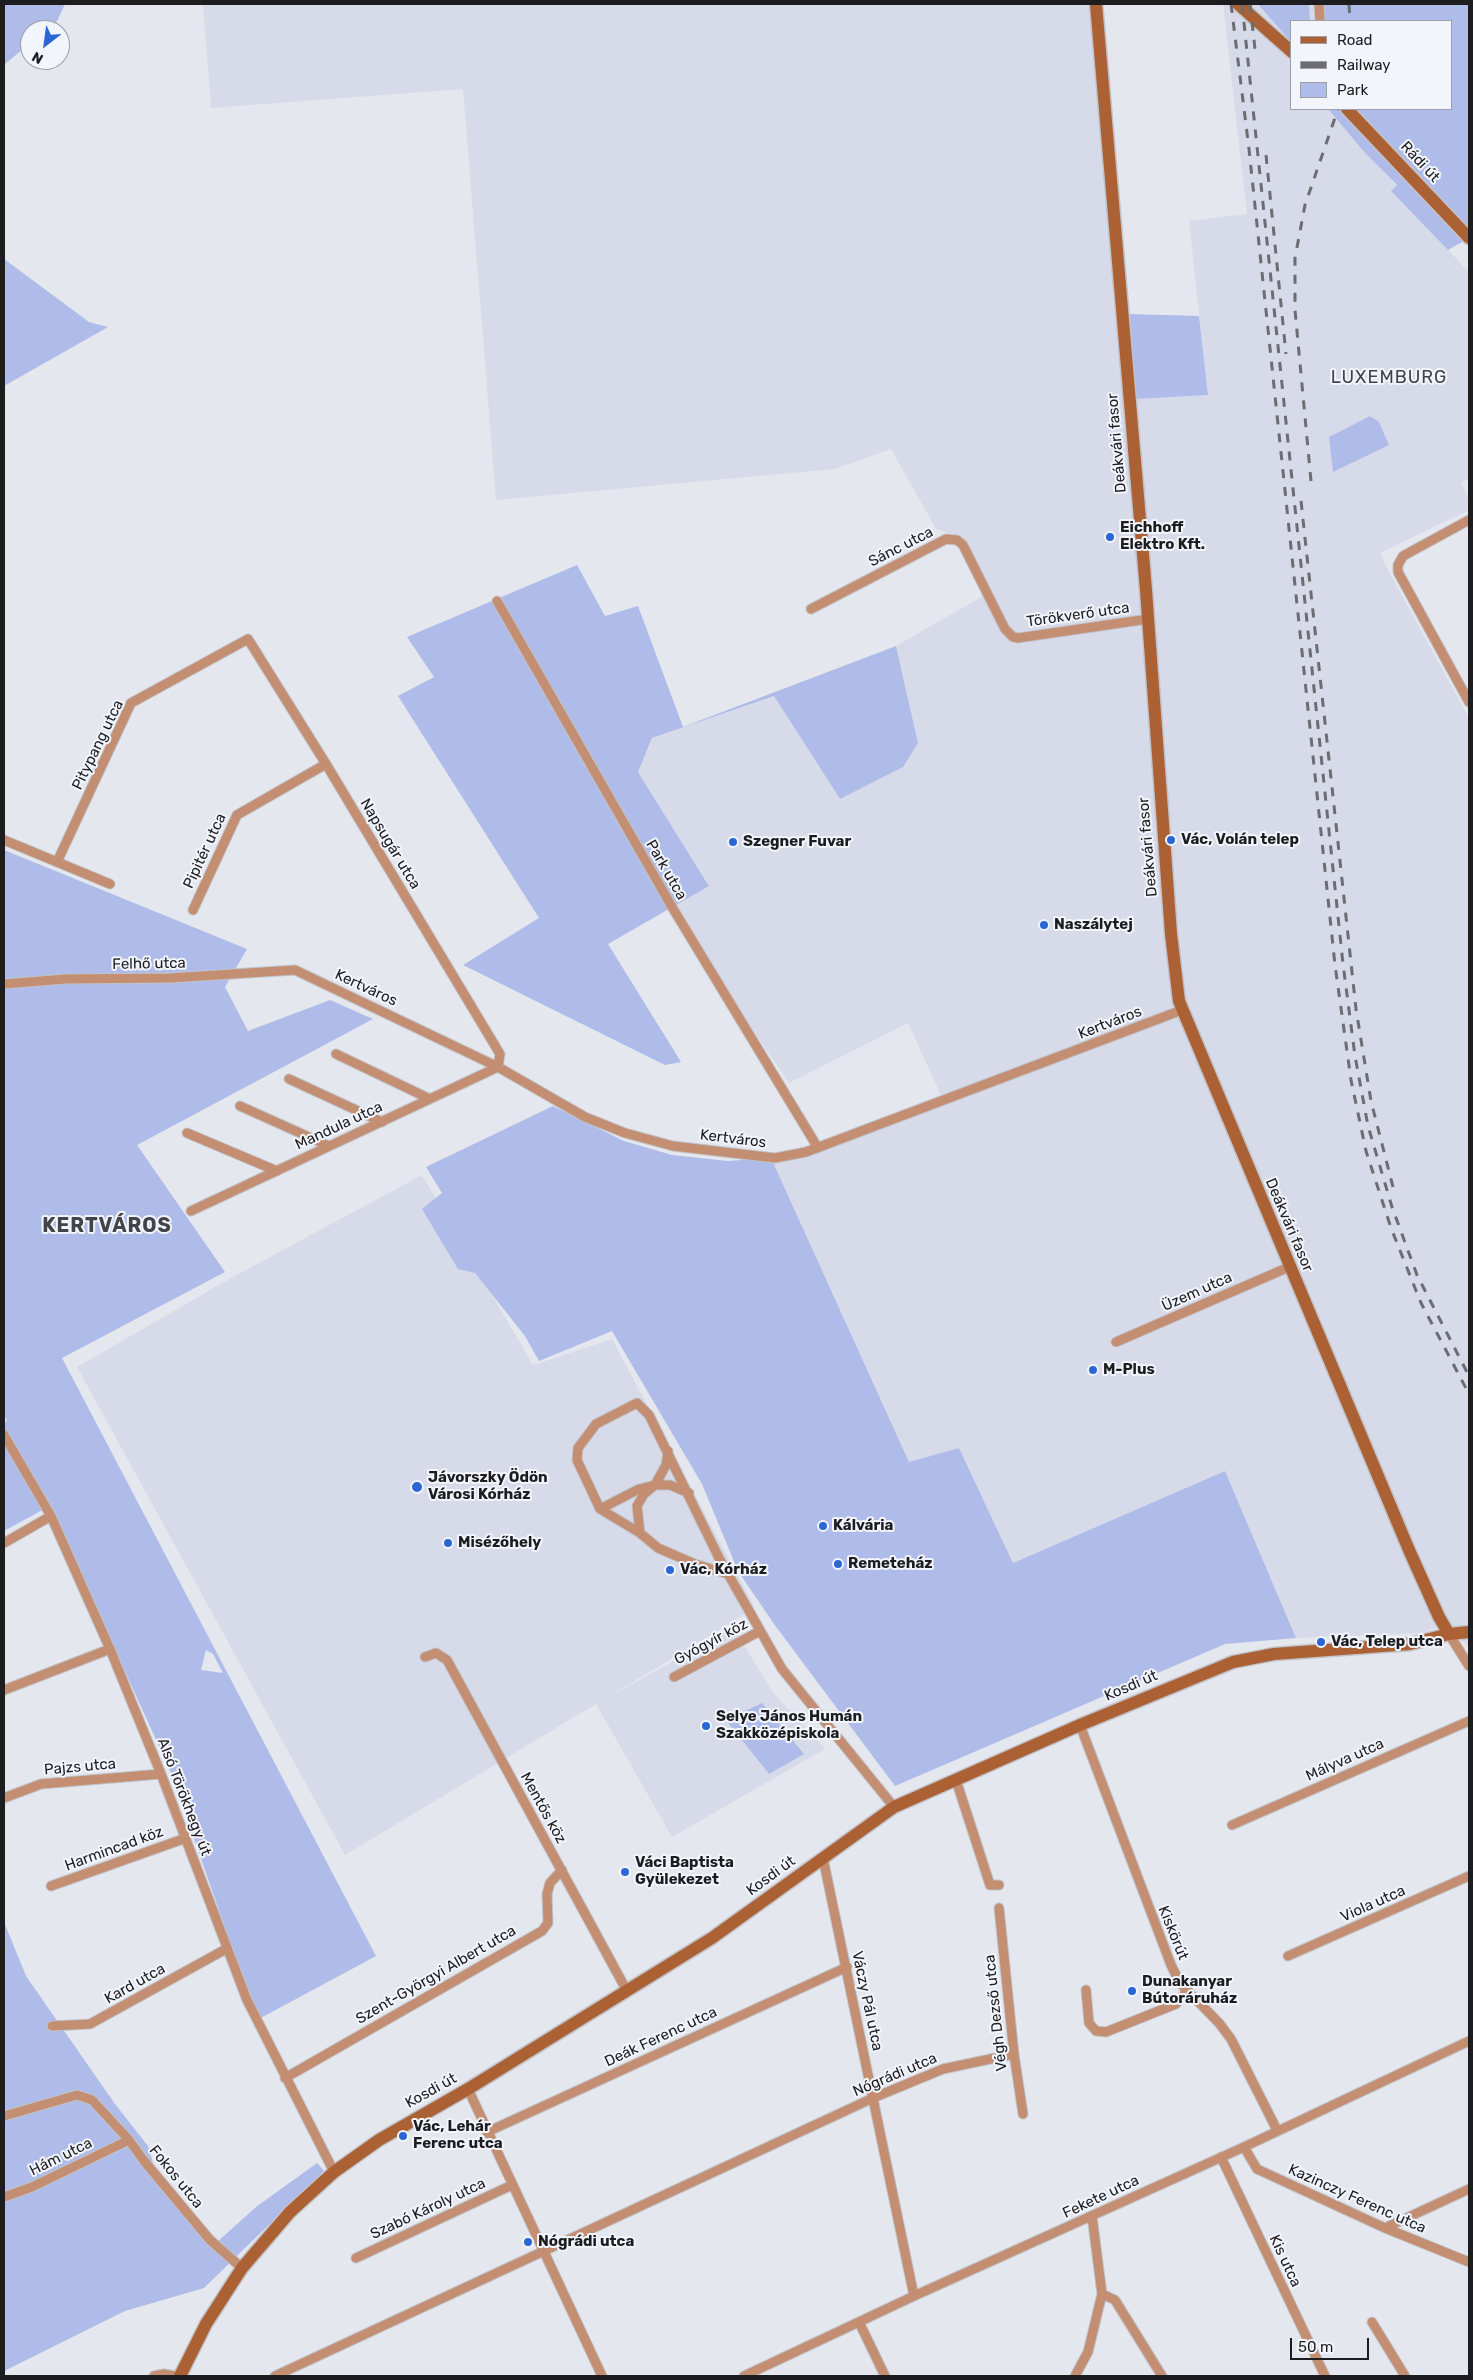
<!DOCTYPE html>
<html>
<head>
<meta charset="utf-8">
<style>
	body { margin:0 }
	#map { position:relative; width:1473px; height:2380px; overflow:hidden; background:#e5e7ee; font-family:Rubik,sans-serif }
	canvas { display:block }
	.frame { position:absolute; inset:0; border:5px solid #1d1d20; pointer-events:none }
	.legend { position:absolute; left:1290px; top:20px; width:162px; height:90px; box-sizing:border-box; background:#f2f5fc; border:1px solid #9d9fa4; margin:0; padding:6px 9px; list-style:none; font-size:15px; color:#1d1d20 }
	.legend li { display:flex; align-items:center; gap:10px; height:25px }
	.legend b { width:25px; border:1px solid #9d9fa4 }
	.north { position:absolute; left:20px; top:20px; width:50px; height:50px; box-sizing:border-box; background:#f2f5fc; border:1px solid #9d9fa4; border-radius:50%; rotate:210deg; font-size:14px; font-weight:700; line-height:20px; text-align:center; color:#1d1d20 }
	.north::after { content:''; display:block; margin:auto; width:18px; height:22px; background:#2b66d4; clip-path:polygon(50% 0,100% 100%,50% 72%,0 100%) }
	.scale { position:absolute; left:1290px; top:2338px; width:79px; height:22px; box-sizing:border-box; border:2px solid #1d1d20; border-top:0; padding-left:6px; font-size:15px; line-height:18px; white-space:nowrap; color:#1d1d20; -webkit-text-stroke:4px #f2f5fc; paint-order:stroke }
</style>
</head>
<body>
<div id="map">
<canvas width="1473" height="2380"></canvas>
<div class="frame"></div>
<ul class="legend">
<li><b style="height:6px;background:#ac6135"></b>Road</li>
<li><b style="height:6px;background:#6c6c71"></b>Railway</li>
<li><b style="height:14px;background:#afbbe8"></b>Park</li>
</ul>
<div class="north">N</div>
<div class="scale">50 m</div>
</div>
<script>
const ctx = document.querySelector('canvas').getContext('2d');
ctx.lineJoin = 'round';
function fill(path, color) {
  ctx.fillStyle = color;
  ctx.fill(path, 'evenodd');
}
function toPath(rows) {
  const path = new Path2D();
  for (const r of rows) {
    path.moveTo(r[0], r[1]);
    for (let i = 2; i < r.length; i += 2) path.lineTo(r[i], r[i + 1]);
  }
  return path;
}
function trace(path, color, width, dash) {
  ctx.strokeStyle = color;
  ctx.lineWidth = width;
  ctx.lineCap = dash ? 'butt' : 'round';
  ctx.setLineDash(dash || []);
  ctx.stroke(path);
}
function label(font, color, halo, rows, align = 'center') {
  ctx.font = font + ' Rubik,sans-serif';
  ctx.lineWidth = 4;
  ctx.setLineDash([]);
  ctx.textBaseline = 'middle';
  ctx.strokeStyle = halo;
  ctx.fillStyle = color;
  for (const [text, x, y, turn = 0] of rows) {
    ctx.save();
    ctx.translate(x, y);
    ctx.rotate((+turn || 0) * Math.PI / 180);
    ctx.textAlign = isNaN(turn) ? turn : align;
    if (halo) ctx.strokeText(text, 0, 0);
    ctx.fillText(text, 0, 0);
    ctx.restore();
  }
}
const built = toPath([
	[203,4,1102,4,1135,399,1208,395,1189,221,1247,214,1223,4,1319,4,1321,21,1292,21,1292,109,1328,109,1365,153,1397,186,1392,191,1469,272,1469,479,1461,483,1469,499,1469,510,1380,553,1387,568,1469,718,1469,1647,1445,1624,1422,1633,1296,1638,1225,1471,1013,1563,959,1448,909,1462,771,1158,945,1104,908,1023,789,1083,669,908,709,885,638,772,652,738,774,696,840,799,918,743,896,646,983,596,964,541,956,535,936,529,891,449,835,469,496,500,463,89,211,108],
	[422,1175,533,1365,612,1339,755,1608,605,1699,733,1628,774,1694,825,1749,672,1837,596,1704,345,1855,77,1367,231,1278]
]);
const green = toPath([
	[4,4,65,4,57,21,46,30,30,30,30,43,4,65],
	[1258,4,1309,4,1310,21,1292,21,1292,43],
	[1319,4,1469,4,1469,238,1448,250,1391,191,1397,185,1365,153,1328,109,1452,109,1452,21,1321,21],
	[4,259,89,322,108,327,4,386],
	[1128,314,1199,316,1208,395,1135,399],
	[1370,416,1379,422,1389,445,1333,472,1329,437],
	[577,565,605,616,638,606,683,727,896,646,918,743,903,767,840,799,774,696,652,738,638,772,709,886,608,944,681,1062,665,1065,463,965,539,918,398,696,434,677,407,637],
	[4,850,247,949,225,987,248,1031,330,1000,373,1019,137,1145,225,1272,62,1358,376,1956,257,2020,172,1775,50,1506,4,1531,4,1423,7,1421,4,1414],
	[206,1650,213,1654,223,1673,201,1670],
	[553,1106,624,1141,672,1155,728,1161,771,1158,909,1462,959,1448,1013,1563,1225,1471,1296,1638,1225,1644,895,1786,774,1624,738,1571,702,1484,612,1331,539,1361,525,1336,475,1273,458,1269,422,1209,442,1193,426,1167],
	[762,1703,804,1754,769,1774,726,1720],
	[4,1922,26,1976,115,2104,148,2146,154,2166,216,2243,256,2207,317,2163,324,2171,204,2288,125,2311,4,2371]
]);
const street = toPath([
	[1319,4,1320,21],
	[1469,520,1403,556,1398,565,1398,572,1469,702],
	[497,601,672,907,818,1148],
	[811,609,946,539,957,540,963,545,1005,629,1013,637,1018,638,1148,619],
	[4,840,110,884],
	[57,862,131,703,248,639,326,764,500,1054,498,1067],
	[193,910,237,815,326,764],
	[4,984,65,979,170,978,295,970,498,1067,585,1117,625,1133,673,1146,775,1158,806,1152,1182,1010],
	[336,1054,430,1099],
	[289,1079,382,1122],
	[240,1106,329,1146],
	[187,1133,277,1171],
	[191,1211,498,1067],
	[1116,1342,1289,1267],
	[4,1435,51,1516,110,1649,161,1774,247,2000,334,2172],
	[689,1493,670,1485,655,1485,644,1494,637,1506,640,1533,658,1548,695,1564,728,1574],
	[600,1509,639,1489,655,1485,666,1465,668,1451],
	[640,1533,600,1509,577,1460,578,1448,596,1424,637,1403,649,1415,719,1558,782,1669,894,1807],
	[4,1543,51,1516],
	[1449,1634,1469,1666],
	[425,1657,436,1653,447,1660,627,1991],
	[674,1677,760,1631],
	[4,1690,110,1649],
	[1080,1725,1171,1965,1180,1983,1219,2023,1231,2039,1277,2130],
	[956,1780,990,1885,999,1885],
	[4,1798,41,1784,161,1774],
	[1232,1825,1469,1721],
	[823,1858,914,2296],
	[51,1886,186,1838],
	[999,1908,1014,2054,1023,2114],
	[1288,1956,1469,1876],
	[1086,1990,1089,2023,1096,2031,1106,2032,1176,2004,1187,1991],
	[52,2026,90,2024,226,1949],
	[285,2078,542,1931,548,1923,547,1894,550,1883,562,1870],
	[468,2089,602,2376],
	[4,2116,77,2095,92,2100,129,2140,144,2161,210,2240,242,2268],
	[487,2132,847,1967],
	[1244,2147,1257,2169,1385,2228,1469,2262],
	[1221,2157,1325,2376],
	[4,2197,32,2187,129,2140],
	[1385,2228,1469,2189],
	[356,2258,512,2185],
	[1102,2294,1115,2300,1162,2376],
	[859,2322,885,2376],
	[1372,2322,1405,2376],
	[154,2376,164,2374,175,2376],
	[275,2376,873,2098,943,2069,1014,2054],
	[744,2376,914,2296,1244,2147,1469,2041],
	[1075,2376,1088,2352,1102,2294,1092,2216]
]);
const secondary = toPath([
	[1096,4,1146,590,1171,934,1179,1001,1409,1550,1439,1617,1449,1634],
	[1238,4,1292,52],
	[1347,109,1469,238],
	[180,2376,206,2324,242,2268,290,2212,334,2172,379,2140,468,2089,712,1938,894,1807,1080,1725,1233,1662,1274,1654,1410,1644,1449,1634,1469,1632]
]);
const rail = toPath([
	[1231,4,1249,149,1335,965,1351,1080,1366,1151,1391,1228,1421,1303,1469,1394],
	[1242,4,1343,964,1355,1056,1368,1126,1392,1207,1417,1275,1469,1376],
	[1250,4,1255,49],
	[1349,4,1350,21],
	[1266,155,1286,354],
	[1311,481,1295,310,1295,258,1305,205,1338,109],
	[1301,501,1356,1009,1371,1101,1393,1187]
]);
const markers = [
	[1110,537,5,"#2b66d4"],
	[1171,840,5,"#2b66d4"],
	[733,842,5,"#2b66d4"],
	[1044,925,5,"#2b66d4"],
	[1093,1370,5,"#2b66d4"],
	[417,1487,6,"#2b66d4"],
	[823,1526,5,"#2b66d4"],
	[448,1543,5,"#2b66d4"],
	[838,1564,5,"#2b66d4"],
	[670,1570,5,"#2b66d4"],
	[1321,1642,5,"#2b66d4"],
	[706,1726,5,"#2b66d4"],
	[625,1872,5,"#2b66d4"],
	[1132,1991,5,"#2b66d4"],
	[403,2136,5,"#2b66d4"],
	[528,2242,5,"#2b66d4"]
];
const streetNames = [
	["Rádi út",1420,162,47],
	["Deákvári fasor",1117,443,-95],
	["Sánc utca",901,547,-27],
	["Törökverő utca",1078,615,-8],
	["Pitypang utca",98,745,-64],
	["Napsugár utca",390,844,59],
	["Deákvári fasor",1148,847,-95],
	["Pipitér utca",205,851,-65],
	["Park utca",666,870,60],
	["Felhő utca",149,964,-1],
	["Kertváros",366,988,25],
	["Kertváros",1110,1023,-21],
	["Mandula utca",339,1126,-25],
	["Kertváros",733,1139,7],
	["Deákvári fasor",1289,1225,67],
	["Üzem utca",1197,1292,-24],
	["Gyógyír köz",711,1642,-28],
	["Kosdi út",1131,1686,-23],
	["Mályva utca",1345,1760,-24],
	["Pajzs utca",80,1767,-5],
	["Alsó Törökhegy út",184,1797,69],
	["Mentős köz",543,1808,61],
	["Harmincad köz",114,1849,-20],
	["Kosdi út",771,1876,-36],
	["Viola utca",1373,1904,-24],
	["Kiskörút",1173,1933,68],
	["Szent-Györgyi Albert utca",436,1975,-30],
	["Kard utca",135,1984,-29],
	["Váczy Pál utca",867,2001,78],
	["Végh Dezső utca",996,2013,-96],
	["Deák Ferenc utca",661,2037,-25],
	["Nógrádi utca",895,2075,-23],
	["Kosdi út",431,2091,-29],
	["Hám utca",61,2157,-26],
	["Fokos utca",176,2177,51],
	["Fekete utca",1101,2197,-25],
	["Kazinczy Ferenc utca",1357,2199,24],
	["Szabó Károly utca",428,2209,-25],
	["Kis utca",1285,2261,65]
];
const poiNames = [
	["Eichhoff",1120,528],
	["Elektro Kft.",1120,545],
	["Vác, Volán telep",1181,840],
	["Szegner Fuvar",743,842],
	["Naszálytej",1054,925],
	["M-Plus",1103,1370],
	["Jávorszky Ödön",428,1478],
	["Városi Kórház",428,1495],
	["Kálvária",833,1526],
	["Misézőhely",458,1543],
	["Remeteház",848,1564],
	["Vác, Kórház",680,1570],
	["Vác, Telep utca",1331,1642],
	["Selye János Humán",716,1717],
	["Szakközépiskola",716,1734],
	["Váci Baptista",635,1863],
	["Gyülekezet",635,1880],
	["Dunakanyar",1142,1982],
	["Bútoráruház",1142,1999],
	["Vác, Lehár",413,2127],
	["Ferenc utca",413,2144],
	["Nógrádi utca",538,2242]
];
const quarterNames = [
	["LUXEMBURG",1389,378]
];
const districtNames = [
	["KERTVÁROS",107,1226]
];
fill(built, '#d7dbe9');
fill(green, '#afbbe8');
trace(street, '#c1c3c9', 11);
trace(secondary, '#c1c3c9', 15);
trace(street, '#c38e72', 9);
trace(secondary, '#ac6135', 12);
trace(rail, '#6c6c71', 3, [9, 9]);
for (const [x, y, r, color] of markers) {
  const dot = new Path2D();
  dot.arc(x, y, r, 0, 2 * Math.PI);
  ctx.fillStyle = color;
  ctx.fill(dot);
  trace(dot, '#f2f5fc', 2);
}
label('15px', '#1d1d20', '#f2f5fc', streetNames);
label('bold 15px', '#1d1d20', '#f2f5fc', poiNames, 'left');
ctx.letterSpacing = '1px';
label('18px', '#424449', '#f2f5fc', quarterNames);
ctx.letterSpacing = '0px';
ctx.letterSpacing = '1px';
label('bold 20px', '#424449', '#f2f5fc', districtNames);
ctx.letterSpacing = '0px';
</script>
</body>
</html>
